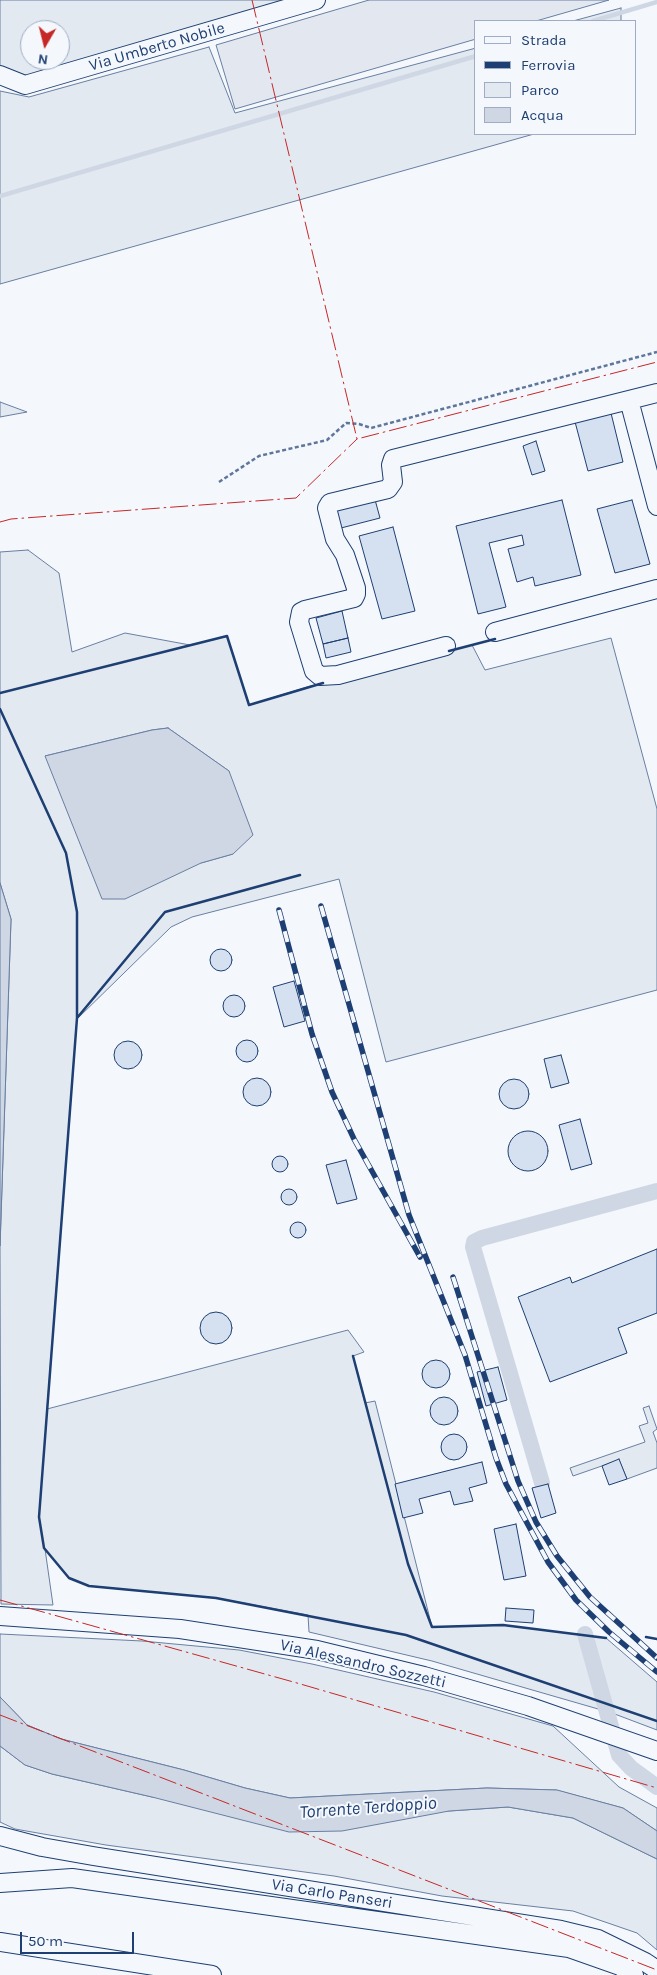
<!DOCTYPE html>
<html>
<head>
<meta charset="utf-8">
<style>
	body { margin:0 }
	#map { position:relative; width:657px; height:1975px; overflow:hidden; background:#f4f7fb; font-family:Karla,sans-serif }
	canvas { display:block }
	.legend { position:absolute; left:474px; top:20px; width:162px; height:115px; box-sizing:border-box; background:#f4f7fb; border:1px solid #9eadc5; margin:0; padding:6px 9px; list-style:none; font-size:15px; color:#1d3f73 }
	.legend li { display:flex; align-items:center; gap:10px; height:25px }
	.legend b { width:25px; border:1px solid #9eadc5 }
	.north { position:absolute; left:20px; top:20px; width:50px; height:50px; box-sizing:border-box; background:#f4f7fb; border:1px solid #9eadc5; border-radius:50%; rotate:188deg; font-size:14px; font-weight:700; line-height:20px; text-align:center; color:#1d3f73 }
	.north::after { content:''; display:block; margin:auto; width:18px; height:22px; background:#c62828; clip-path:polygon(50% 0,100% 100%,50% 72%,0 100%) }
	.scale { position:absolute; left:20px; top:1932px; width:114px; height:22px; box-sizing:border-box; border:2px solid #1d3f73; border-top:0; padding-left:6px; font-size:15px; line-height:18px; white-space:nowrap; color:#1d3f73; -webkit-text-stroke:4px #f4f7fb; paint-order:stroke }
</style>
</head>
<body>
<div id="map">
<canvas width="657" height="1975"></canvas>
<ul class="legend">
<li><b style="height:6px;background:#f4f7fb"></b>Strada</li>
<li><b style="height:6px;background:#1d3f73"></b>Ferrovia</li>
<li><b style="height:14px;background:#e3e9f0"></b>Parco</li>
<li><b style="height:14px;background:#cfd7e4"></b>Acqua</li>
</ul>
<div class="north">N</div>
<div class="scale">50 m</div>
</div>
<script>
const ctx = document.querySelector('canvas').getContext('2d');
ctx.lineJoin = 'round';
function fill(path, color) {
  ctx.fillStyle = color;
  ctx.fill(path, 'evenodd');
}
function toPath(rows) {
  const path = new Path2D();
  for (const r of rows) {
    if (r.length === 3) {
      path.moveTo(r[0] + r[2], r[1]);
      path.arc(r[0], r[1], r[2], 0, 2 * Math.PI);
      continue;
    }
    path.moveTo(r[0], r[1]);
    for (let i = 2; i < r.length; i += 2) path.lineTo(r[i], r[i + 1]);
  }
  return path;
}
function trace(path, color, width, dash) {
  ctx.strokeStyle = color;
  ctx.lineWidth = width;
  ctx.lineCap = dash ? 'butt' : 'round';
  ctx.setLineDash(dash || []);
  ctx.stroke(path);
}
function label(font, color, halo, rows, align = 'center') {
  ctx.font = font + ' Karla,sans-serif';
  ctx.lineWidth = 4;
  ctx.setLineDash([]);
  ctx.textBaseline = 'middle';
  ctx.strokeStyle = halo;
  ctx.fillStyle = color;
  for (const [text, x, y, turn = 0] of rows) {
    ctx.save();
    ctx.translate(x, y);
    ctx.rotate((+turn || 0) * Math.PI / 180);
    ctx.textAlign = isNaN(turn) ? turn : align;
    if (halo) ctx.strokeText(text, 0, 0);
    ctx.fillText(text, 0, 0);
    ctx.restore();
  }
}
const green = toPath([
	[0,0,286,0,26,78,0,68,0,0],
	[30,30,60,30,60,60,30,60,30,30],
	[621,8,621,21,573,21,621,8],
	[209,47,235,113,476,48,476,134,534,134,0,284,0,91,29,97,209,47],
	[0,402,27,412,0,417,0,402],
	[28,550,59,573,72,652,125,633,190,645,227,636,249,705,307,687,472,645,485,670,611,638,657,809,657,990,386,1062,339,879,192,917,171,927,77,1019,47,1409,348,1330,364,1352,353,1356,365,1403,375,1401,432,1627,503,1625,606,1638,657,1682,657,1730,612,1713,432,1661,309,1632,308,1615,216,1598,89,1586,69,1578,45,1549,53,1605,1,1604,0,1247,11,919,0,883,0,552,28,550],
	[168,728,229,771,233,854,201,863,45,756,152,730,168,728],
	[649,1406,657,1429,653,1432,657,1443,657,1468,627,1479,619,1460,573,1476,570,1468,645,1442,639,1426,648,1423,643,1408,649,1406],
	[0,1634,142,1641,239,1650,312,1664,434,1692,553,1726,619,1787,657,1808,657,1831,623,1808,556,1790,487,1788,290,1798,245,1788,184,1770,61,1739,27,1725,0,1697,0,1634],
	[0,1746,25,1765,52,1774,152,1797,449,1811,508,1807,573,1818,657,1859,657,1950,637,1933,573,1911,442,1896,334,1876,106,1845,15,1829,0,1822,0,1746]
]);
const parking = toPath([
	[369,0,609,0,536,21,476,21,476,39,235,109,216,45,369,0]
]);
const water = toPath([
	[168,728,229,771,253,835,233,854,201,863,125,899,102,899,45,756,152,730,168,728],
	[0,883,11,919,0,1246,0,883],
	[0,1697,27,1725,61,1739,184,1770,245,1788,290,1798,487,1788,557,1790,623,1808,657,1831,657,1859,573,1818,508,1807,449,1811,342,1831,289,1832,152,1797,52,1774,25,1765,0,1746,0,1697]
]);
const stream = toPath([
	[593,21,657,2],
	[0,196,476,56]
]);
const canal = toPath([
	[542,1483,473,1247,474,1242,482,1238,657,1191],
	[585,1634,619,1755,631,1768,657,1787]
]);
const building = toPath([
	[610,409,623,462,588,471,574,418,610,409],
	[536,441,545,471,532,475,523,446,536,441],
	[374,496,380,518,341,528,335,506,374,496],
	[562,500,581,575,535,586,533,577,517,582,508,549,524,545,522,535,489,543,506,607,478,614,456,526,562,500],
	[632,500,650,564,615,573,597,509,632,500],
	[393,527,415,611,382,619,359,536,393,527],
	[342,611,348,638,323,644,316,618,342,611],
	[348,638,351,652,326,658,323,644,348,638],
	[221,960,11],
	[294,981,305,1021,284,1027,273,987,294,981],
	[234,1006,11],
	[247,1051,11],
	[128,1055,14],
	[561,1055,569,1083,551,1088,544,1059,561,1055],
	[257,1092,14],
	[514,1094,15],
	[580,1119,592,1164,571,1170,559,1125,580,1119],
	[528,1151,20],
	[280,1164,8],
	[346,1160,357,1199,337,1204,326,1165,346,1160],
	[289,1197,8],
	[298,1230,8],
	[657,1249,657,1313,618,1328,627,1353,550,1382,518,1297,570,1277,572,1283,657,1249],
	[216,1328,16],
	[436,1374,14],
	[498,1367,507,1400,486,1406,477,1372,498,1367],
	[444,1411,14],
	[454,1447,13],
	[619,1459,627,1479,609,1485,602,1466,619,1459],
	[482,1462,487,1483,469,1488,473,1501,454,1505,450,1491,419,1499,423,1513,403,1518,395,1484,482,1462],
	[548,1484,556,1513,541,1518,532,1488,548,1484],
	[516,1524,526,1576,504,1580,494,1529,516,1524],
	[506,1608,534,1610,533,1623,505,1621,506,1608]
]);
const path = toPath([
	[219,482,259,456,327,440,346,423,359,424,371,428,657,352]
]);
const minor = toPath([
	[0,75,25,85,316,0],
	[629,400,657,393],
	[495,632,657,589],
	[446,646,338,675,320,676,314,671,299,622,301,612,305,610,354,598,356,594,356,588,345,555,335,539,327,508,330,503,388,489,393,482,391,465,393,459,629,400,657,506],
	[0,1616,180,1629,317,1650,424,1676,528,1706,657,1751],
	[0,1836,42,1847,93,1856,561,1930,598,1939,645,1962,657,1970],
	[0,1883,72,1878,569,1948,620,1966,634,1975],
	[0,1942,212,1975]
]);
const rail = toPath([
	[321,906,409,1215,465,1355,496,1458,506,1484,548,1562,576,1600,609,1632,657,1672],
	[279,910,312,1034,332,1092,354,1139,420,1257],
	[453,1277,518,1481,536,1522,557,1556,590,1597,657,1658]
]);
const wall = toPath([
	[449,651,495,639],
	[0,693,227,636,249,705,323,683],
	[0,709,66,853,77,912,77,1018,39,1517,44,1548,69,1578,89,1586,216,1598,406,1635,657,1721],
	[77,1018,165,912,300,875],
	[353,1356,408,1564,432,1627,503,1625,606,1638],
	[646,1637,657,1639]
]);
const power = toPath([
	[252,0,357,439,657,362],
	[0,522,11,519,296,498,357,439],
	[0,1600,297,1683,657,1788],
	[0,1715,657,1970]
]);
const streetNames = [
	["Via Umberto Nobile",157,47,-16],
	["Via Alessandro Sozzetti",363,1664,13],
	["Via Carlo Panseri",332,1894,9]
];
const waterNames = [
	["Torrente Terdoppio",368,1808,-4]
];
fill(green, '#e3e9f0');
trace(green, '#687fa3', 1);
fill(parking, '#e3e8f0');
trace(parking, '#687fa3', 1);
fill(water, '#cfd7e4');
trace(water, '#687fa3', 1);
trace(stream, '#cfd7e4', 4.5);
trace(canal, '#cfd7e4', 16);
fill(building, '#d5e0f0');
trace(building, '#1d3f73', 1);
trace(minor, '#1d3f73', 20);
trace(path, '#5e769c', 2.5, [4, 2.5]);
trace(minor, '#f4f7fb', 18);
trace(rail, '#1d3f73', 5.5);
trace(rail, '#f4f7fb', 4, [11]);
trace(wall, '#1d3f73', 2.5);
trace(power, '#c62828', 1, [18, 4, 2.5, 4]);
label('16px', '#1d3f73', '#f4f7fb', streetNames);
label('italic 18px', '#1d3f73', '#f4f7fb', waterNames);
</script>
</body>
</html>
